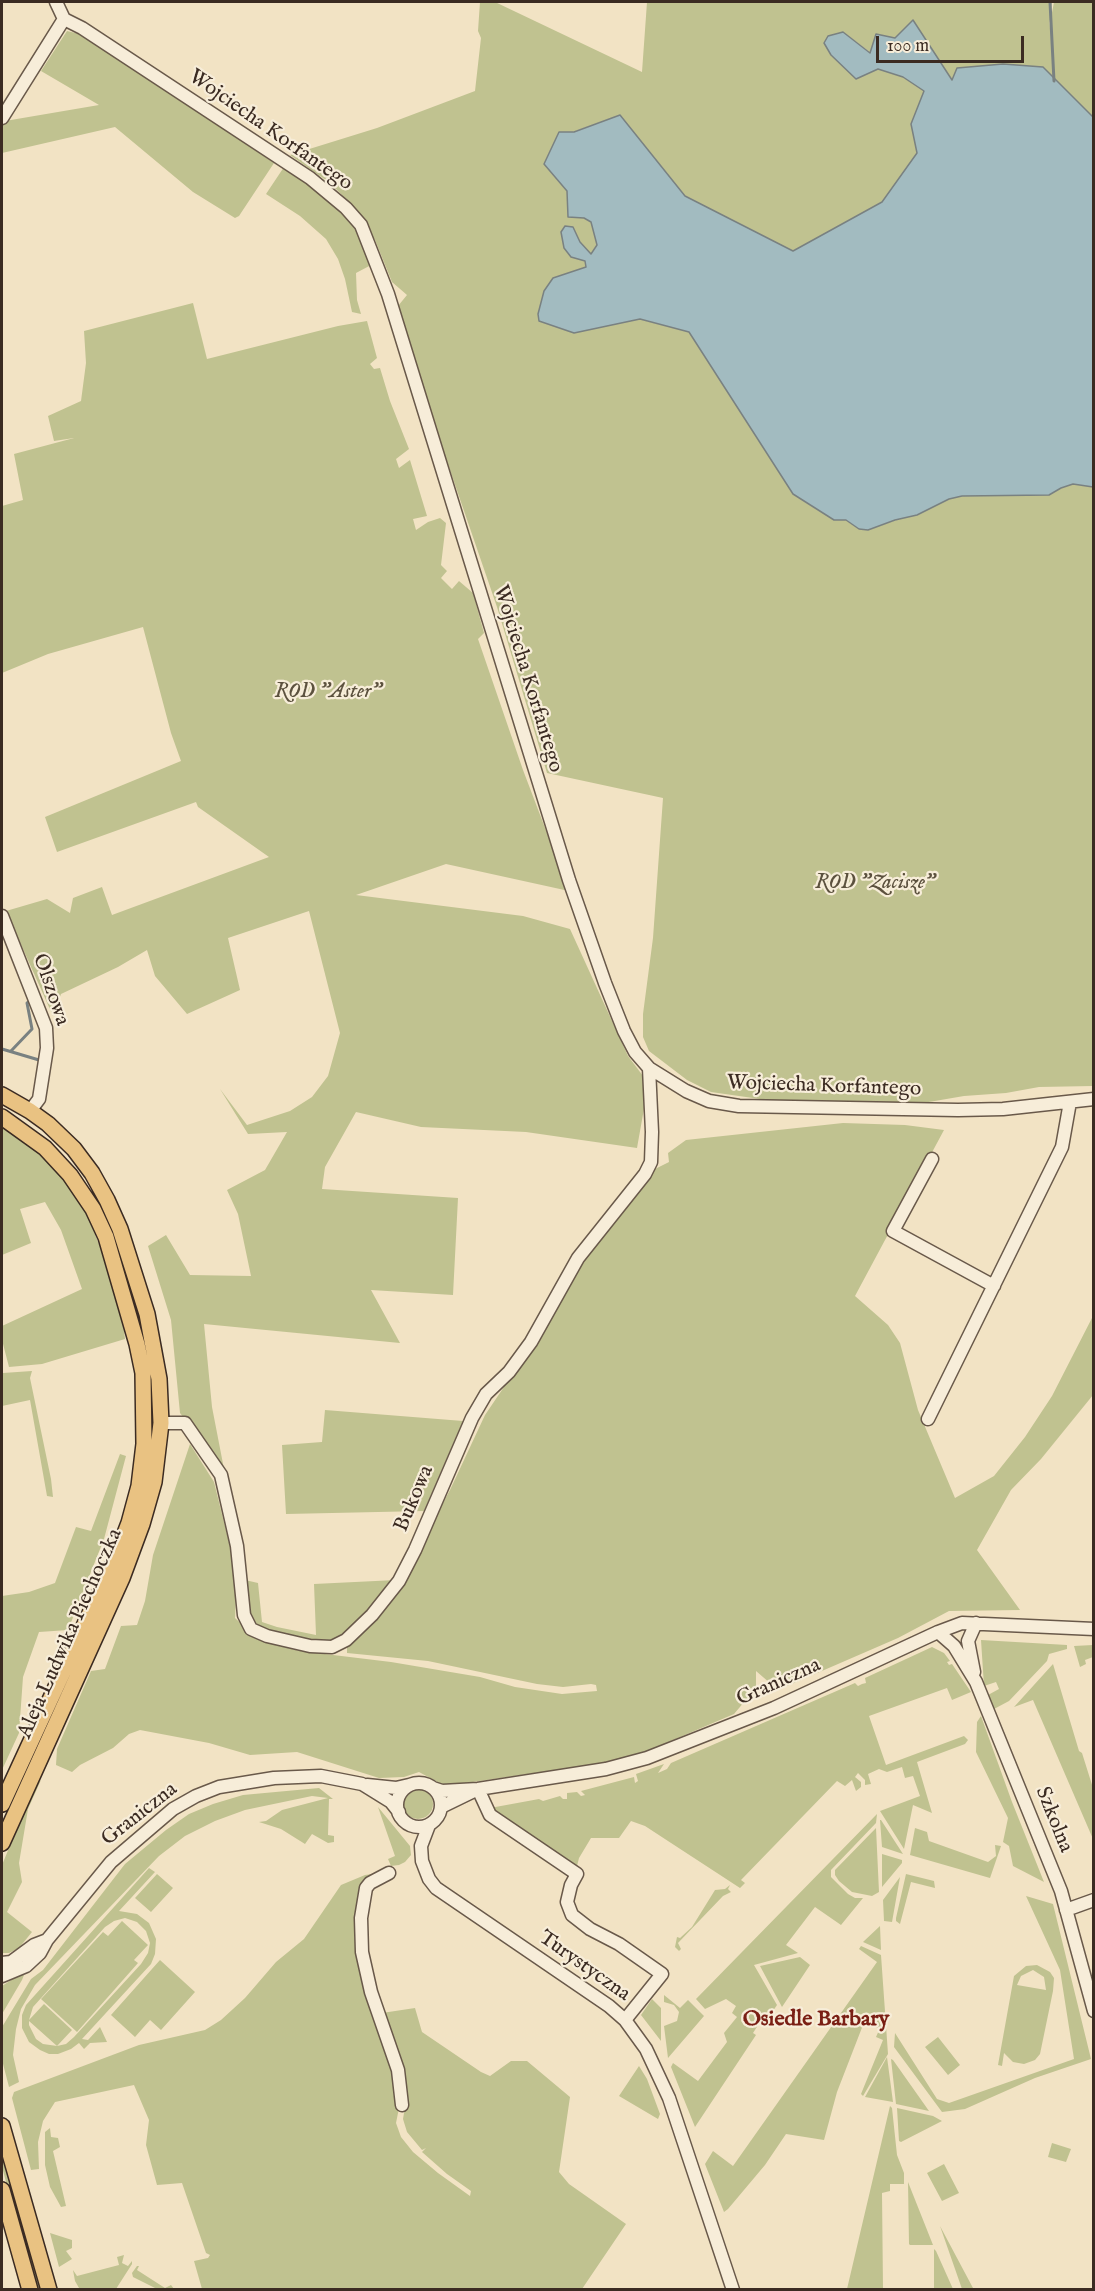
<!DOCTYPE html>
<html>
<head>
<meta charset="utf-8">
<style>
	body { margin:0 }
	#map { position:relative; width:1095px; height:2291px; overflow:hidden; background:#f2e3c4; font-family:"IM FELL English",serif }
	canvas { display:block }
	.frame { position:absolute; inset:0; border:3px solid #3b2b22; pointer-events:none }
	.scale { position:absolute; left:876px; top:36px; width:148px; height:27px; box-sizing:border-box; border:3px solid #3b2b22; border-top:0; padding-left:8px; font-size:18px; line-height:21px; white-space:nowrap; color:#3b2b22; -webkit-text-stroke:4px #f7edd9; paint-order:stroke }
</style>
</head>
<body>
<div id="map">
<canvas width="1095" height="2291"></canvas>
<div class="frame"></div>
<div class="scale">100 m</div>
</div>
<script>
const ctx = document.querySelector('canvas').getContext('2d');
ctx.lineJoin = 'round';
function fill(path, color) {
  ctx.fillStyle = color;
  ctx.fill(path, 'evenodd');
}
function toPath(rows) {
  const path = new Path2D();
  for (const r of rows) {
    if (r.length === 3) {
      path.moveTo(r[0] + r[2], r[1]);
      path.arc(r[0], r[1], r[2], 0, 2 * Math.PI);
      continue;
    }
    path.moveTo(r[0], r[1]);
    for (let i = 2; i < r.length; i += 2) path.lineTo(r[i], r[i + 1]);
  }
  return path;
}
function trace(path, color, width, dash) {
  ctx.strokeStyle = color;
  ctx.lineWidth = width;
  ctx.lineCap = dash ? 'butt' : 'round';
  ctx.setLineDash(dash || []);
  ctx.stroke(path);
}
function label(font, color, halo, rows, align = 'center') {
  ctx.font = font + ' "IM FELL English",serif';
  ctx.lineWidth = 4.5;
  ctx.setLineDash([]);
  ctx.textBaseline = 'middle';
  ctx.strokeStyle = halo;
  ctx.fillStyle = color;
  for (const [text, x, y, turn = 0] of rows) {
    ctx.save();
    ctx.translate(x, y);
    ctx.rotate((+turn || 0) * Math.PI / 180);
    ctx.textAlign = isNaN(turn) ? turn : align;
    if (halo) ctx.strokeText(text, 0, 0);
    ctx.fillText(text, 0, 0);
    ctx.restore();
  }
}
const green = toPath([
	[480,2,495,2,642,72,647,2,1052,2,1049,28,1054,2,1093,2,1093,117,1043,67,952,80,913,20,895,39,871,53,843,32,877,66,914,78,931,92,926,152,888,205,792,251,685,196,620,115,573,132,559,132,544,164,567,191,568,216,584,218,591,222,598,246,591,254,580,242,573,227,571,257,585,261,586,267,574,333,639,319,689,332,793,494,834,520,846,520,859,529,868,530,896,520,917,515,949,499,962,496,1049,495,1061,488,1073,484,1093,487,1093,1086,1039,1087,1006,1093,964,1096,929,1102,781,1102,711,1092,687,1080,649,1051,643,1037,643,1014,653,938,663,798,547,773,497,607,439,438,398,306,407,295,392,282,375,240,350,203,330,183,290,155,377,128,475,91,481,38,478,31],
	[67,31,84,35,274,163,239,216,235,218,193,192,115,127,2,153,2,128,5,121,99,105,41,71],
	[284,167,325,195,356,224,373,264,356,273,357,300,361,314,352,312,345,279,338,259,326,239,300,216,266,194],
	[193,303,207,359,338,326,367,321,377,358,370,364,374,369,380,368,390,401,409,449,396,459,399,468,410,460,427,516,413,519,416,530,428,522,440,518,446,523,441,565,447,571,441,578,452,589,459,581,473,593,484,633,478,639,523,770,569,891,446,864,356,895,523,916,570,929,628,1056,643,1076,645,1103,637,1148,526,1132,421,1127,356,1112,325,1167,322,1189,458,1198,453,1295,371,1290,400,1343,204,1324,212,1407,224,1469,180,1413,171,1320,148,1246,166,1235,190,1275,251,1276,238,1214,227,1190,265,1170,287,1132,248,1134,220,1089,247,1125,290,1111,312,1097,328,1076,340,1033,309,911,228,938,240,990,187,1014,155,976,147,950,118,967,61,994,53,1016,6,911,47,899,70,913,73,898,102,887,112,915,269,857,198,807,196,802,57,852,45,817,181,761,171,733,143,627,48,654,2,673,2,506,23,500,14,454,74,438,54,441,48,416,81,401,86,363,84,331],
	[843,1123,905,1125,944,1130,855,1296,888,1325,900,1343,918,1410,955,1498,994,1476,1025,1437,1052,1396,1093,1316,1093,1395,1041,1459,1011,1490,977,1550,1020,1610,949,1611,898,1638,778,1690,756,1671,756,1688,734,1714,645,1752,614,1761,569,1768,445,1786,419,1772,404,1777,379,1778,297,1752,250,1755,209,1743,140,1730,129,1734,113,1748,80,1765,72,1772,56,1765,57,1749,91,1671,105,1669,121,1626,137,1625,145,1601,153,1555,190,1444,214,1482,237,1575,235,1618,247,1629,276,1645,300,1651,391,1662,480,1677,515,1687,562,1694,597,1691,596,1685,591,1684,563,1687,537,1684,428,1661,347,1653,347,1644,390,1600,450,1490,485,1415,544,1328,579,1267,622,1209,655,1169,669,1162,668,1153,686,1140],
	[2,1126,19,1135,69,1178,81,1200,105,1259,123,1323,125,1339,42,1364,9,1367,2,1340,2,1326,82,1289,61,1230,45,1202,20,1209,31,1243,2,1255],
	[2,1371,3,1373,32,1371,30,1378,51,1479,53,1497,47,1496,30,1400,2,1406],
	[325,1410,463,1421,424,1511,286,1514,282,1445,322,1442],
	[120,1454,126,1456,104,1539,68,1630,39,1632,23,1677,19,1733,2,1770,2,1596,29,1592,55,1583,76,1527,91,1531],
	[245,1580,258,1583,262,1622,277,1627,316,1635,314,1584,396,1580,389,1590,347,1633,334,1640,292,1639,254,1626,247,1615],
	[981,1640,1067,1645,1067,1649,1049,1654,1047,1661,1009,1701,994,1709,988,1695,999,1689,996,1682,984,1686],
	[1093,1645,1093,1657,1085,1660,1086,1664,1080,1667,1074,1646],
	[932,1647,944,1653,950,1661,947,1662,949,1665,952,1664,971,1692,952,1700,947,1688,869,1716,886,1765,964,1736,968,1740,965,1744,917,1762,932,1813,913,1805,904,1849,880,1811,920,1796,913,1776,905,1778,902,1767,887,1772,879,1769,868,1774,871,1784,865,1785,865,1780,858,1773,855,1777,861,1782,861,1787,856,1791,852,1780,845,1786,837,1781,741,1880,745,1883,740,1888,645,1826,631,1821,619,1838,591,1838,579,1858,577,1866,570,1865,490,1808,539,1799,543,1801,560,1796,563,1799,567,1799,567,1793,577,1792,581,1796,585,1795,581,1791,634,1777,635,1783,638,1781,636,1774,664,1764,658,1773,667,1769,671,1763,855,1683,858,1686,862,1684,866,1683,865,1678],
	[1053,1664,1079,1751,1082,1753,1093,1788,1093,1839,1033,1700,1014,1707],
	[981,1716,1012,1802,1044,1882,1013,1866,1009,1846,1003,1842,1008,1818,976,1752,977,1722],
	[41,1780,28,1809,19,1863,22,1882,7,1912,32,1932,19,1948,9,1953,2,1953,2,1865,33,1790],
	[319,1788,333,1799,329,1799,328,1835,334,1836,334,1842,328,1843,312,1834,305,1844,281,1829,259,1822,266,1821,282,1810,328,1798,312,1796,245,1810,215,1821,185,1836,159,1856,35,1985,21,2009,16,2029,13,2055,19,2082,9,2087,2,2060,2,2027,31,1979,43,1970,125,1864,166,1830,189,1814,213,1804,243,1795],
	[418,1804,15],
	[378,1807,410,1846,411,1855,405,1862,399,1865,391,1866,388,1859,395,1856],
	[877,1814,876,1823,831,1870,831,1877,848,1894,855,1898,863,1898,841,1925,815,1907,786,1945,798,1953,754,1965,777,2005,766,2021,762,2019,753,2033,756,2035,695,2127,671,2067,673,2063,698,2081,727,2042,724,2033,737,2017,732,2013,736,2006,726,1999,705,2009,696,1999],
	[880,1820,881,1820,903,1854,882,1847],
	[876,1828,879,1892,872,1896,852,1892,839,1881,835,1875,835,1870],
	[915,1828,927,1832,929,1841,988,1862,996,1856,995,1845,1001,1846,990,1878,910,1855],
	[882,1854,902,1860,902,1863,882,1887],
	[149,1868,155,1872,119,1911,137,1914,149,1923,156,1939,155,1954,151,1964,82,2039,88,2040,100,2027,107,2042,90,2043,84,2049,79,2043,71,2049,58,2054,49,2054,40,2050,29,2042,22,2028,22,2015,26,2005],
	[125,1918,137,1922,146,1931,150,1943,148,1953,141,1964,74,2037,66,2044,57,2046,72,2030,44,2004,29,2020,33,2007,105,1927,114,1921],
	[29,2021,57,2046,43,2044,36,2039,29,2025],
	[380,1873,367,1881,363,1888,354,1936,368,1992,397,2073,399,2108,396,2123,401,2137,413,2152,438,2173,470,2196,471,2191,447,2174,422,2152,426,2148,422,2150,407,2132,403,2119,406,2101,405,2079,382,2013,415,2008,422,2032,481,2072,490,2076,511,2061,527,2061,570,2097,559,2172,569,2184,626,2224,582,2289,202,2289,194,2261,208,2258,210,2255,206,2253,182,2183,157,2185,146,2145,149,2120,134,2085,55,2102,43,2121,38,2142,39,2169,31,2170,12,2098,14,2092,139,2045,205,2030,221,2020,245,1998,276,1962,304,1939,341,1885,365,1875],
	[157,1874,173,1888,151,1912,135,1898],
	[906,1874,934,1881,935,1888,911,1882,900,1924,896,1921,896,1918],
	[900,1877,892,1922,884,1921,883,1900],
	[730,1885,728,1889,731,1892,723,1896,678,1943,681,1949,679,1951,675,1947,677,1937,680,1938,692,1927,715,1890,725,1889],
	[1026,1896,1053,1904,1091,2059,1035,2078,965,2109,942,2112,894,2047,895,2033,937,2099,949,2103,1074,2059,1060,1970],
	[122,1921,148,1945,134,1960,138,1963,77,2032,41,1999,103,1932,108,1936],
	[880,1926,881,1950,863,1942],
	[861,1946,881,1955,888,2054,863,2096,861,2094,883,2040,876,2037,880,2028,863,2025,837,2092,824,2140,786,2134,765,2165,728,2209,724,2212,705,2164,713,2151,733,2166,877,1962,859,1949],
	[800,1957,810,1965,782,2007,760,1966],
	[160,1960,195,1992,161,2030,150,2020,135,2037,111,2015],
	[1037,1965,1050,1972,1054,1978,1053,1991,1040,2054,1035,2060,1024,2064,1013,2062,1004,2053,1002,2066,998,2065,1014,1976,1026,1966],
	[1033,1970,1044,1977,1046,1990,1017,1985,1021,1976],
	[22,1973,24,1975,22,1980,2,2014,2,1986],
	[664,1995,680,2008,688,2000,704,2016,668,2058,664,2026,677,2021,679,2012,674,2005,664,2002],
	[652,1999,661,2008,661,2041,641,2015],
	[938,2037,960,2065,948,2075,925,2047],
	[887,2057,893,2102,865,2097],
	[891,2059,893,2060,929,2111,896,2104],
	[639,2066,647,2079,660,2114,658,2119,619,2096],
	[890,2106,892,2108,897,2155,904,2173,904,2184,890,2184,890,2191,882,2193,883,2289,847,2289],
	[897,2108,933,2116,942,2121,901,2142,899,2141],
	[50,2128,51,2137,58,2138,60,2147,53,2151,66,2206,61,2207,50,2187,45,2165,45,2132],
	[1052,2143,1071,2149,1066,2162,1048,2157],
	[2,2149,16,2205,43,2289,37,2289,25,2253,2,2167],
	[944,2164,959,2193,942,2201,927,2173],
	[908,2182,933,2245,910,2245,909,2244],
	[940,2226,973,2288,976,2289,962,2289],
	[50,2233,72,2240,72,2248,66,2251,72,2259,59,2267],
	[934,2249,936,2251,953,2289,934,2289],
	[124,2255,122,2263,128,2266,132,2261,132,2264,116,2289,81,2289,79,2288,75,2281,73,2270,77,2276,119,2265,117,2257],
	[137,2266,139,2266,137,2270,165,2288,171,2285,174,2289,157,2289,133,2277,132,2273]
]);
const water = toPath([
	[913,20,952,80,957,68,1003,64,1043,67,1093,117,1093,487,1073,484,1061,488,1049,495,962,496,949,499,917,515,895,520,868,530,859,529,846,520,834,520,793,494,689,332,640,319,574,333,539,321,538,314,544,291,553,278,586,267,585,261,571,257,564,248,561,232,565,226,573,227,580,242,591,254,597,245,591,222,584,218,568,217,567,191,544,164,559,132,574,132,620,115,685,196,793,251,882,202,917,153,911,124,924,91,903,77,878,69,856,79,831,55,824,43,828,36,843,32,870,53,876,34,895,38,913,20]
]);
const stream = toPath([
	[1050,2,1054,81],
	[2,1049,39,1060],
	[11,1051,32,1029,27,1003,30,1001]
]);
const minor = toPath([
	[56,2,64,19,82,28,310,178,346,208,361,225,388,294,569,880,605,983,624,1031,635,1052,649,1068,686,1091,709,1101,739,1106,958,1110,1003,1109,1094,1099],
	[2,118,64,19],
	[2,916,46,1028,47,1048,39,1099,30,1111],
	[932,1159,893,1231,994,1286],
	[928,1419,1062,1147,1070,1102],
	[161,1423,185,1423,221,1475,237,1546,244,1615,251,1629,267,1636,310,1646,332,1647,346,1640,372,1615,399,1581,415,1550,472,1418,486,1394,509,1372,531,1342,578,1258,645,1174,651,1162,652,1132,649,1068],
	[938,1632,954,1646,976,1682,1061,1891,1094,2011],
	[974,1672,968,1641,976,1623],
	[419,1805,22],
	[367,1785,396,1788,409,1785],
	[433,1788,442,1791,478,1789,606,1769,647,1758,774,1708,938,1632,962,1623,1094,1629],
	[441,1807,478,1789,490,1815,577,1874,571,1885,567,1902,572,1915,590,1929,619,1944,662,1974,625,2020],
	[429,1825,421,1846,422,1861,429,1879,436,1888,609,2006,625,2020,646,2049,669,2098,733,2290],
	[389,1873,370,1883,366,1888,361,1918,362,1952,371,1992,398,2070,402,2105],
	[1066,1910,1094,1900],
	[47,1940,111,1862,173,1809,196,1796,219,1787,274,1778,321,1776,362,1784,391,1802,399,1812],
	[2,1963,11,1962,34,1945,47,1940,40,1953,26,1966,2,1976]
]);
const major = toPath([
	[2,1095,30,1111,48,1124,74,1149,92,1173,107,1200,120,1229,147,1314,159,1379,161,1423,154,1482,142,1524,122,1578,2,1843],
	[2,1117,45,1148,70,1175,93,1209,106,1237,137,1344,143,1373,144,1444,139,1486,129,1523,116,1557,2,1804],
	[2,2126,49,2290],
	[2,2190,30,2290]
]);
const streetNames = [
	["Wojciecha Korfantego",270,131,35],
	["Wojciecha Korfantego",527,679,73],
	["Olszowa",50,990,71],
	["Wojciecha Korfantego",824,1087,2],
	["Bukowa",415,1499,-67],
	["Aleja Ludwika Piechoczka",71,1634,-66],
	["Graniczna",779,1683,-24],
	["Graniczna",140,1815,-38],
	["Szkolna",1053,1820,68],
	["Turystyczna",584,1967,35]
];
const parkNames = [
	["ROD \"Aster\"",328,693],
	["ROD \"Zacisze\"",875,884]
];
const neighbourhoodNames = [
	["Osiedle Barbary",816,2020]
];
fill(green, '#c0c290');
fill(water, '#a2bbc0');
trace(water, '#798181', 1.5);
trace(stream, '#798181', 3);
trace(minor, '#69594a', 15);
trace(major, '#3b2b22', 18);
trace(minor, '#f7edd9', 12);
trace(major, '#e9c282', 15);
label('21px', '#3b2b22', '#f7edd9', streetNames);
label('italic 21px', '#5c513e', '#f7edd9', parkNames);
label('bold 22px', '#7a1f14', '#f7edd9', neighbourhoodNames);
</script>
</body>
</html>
